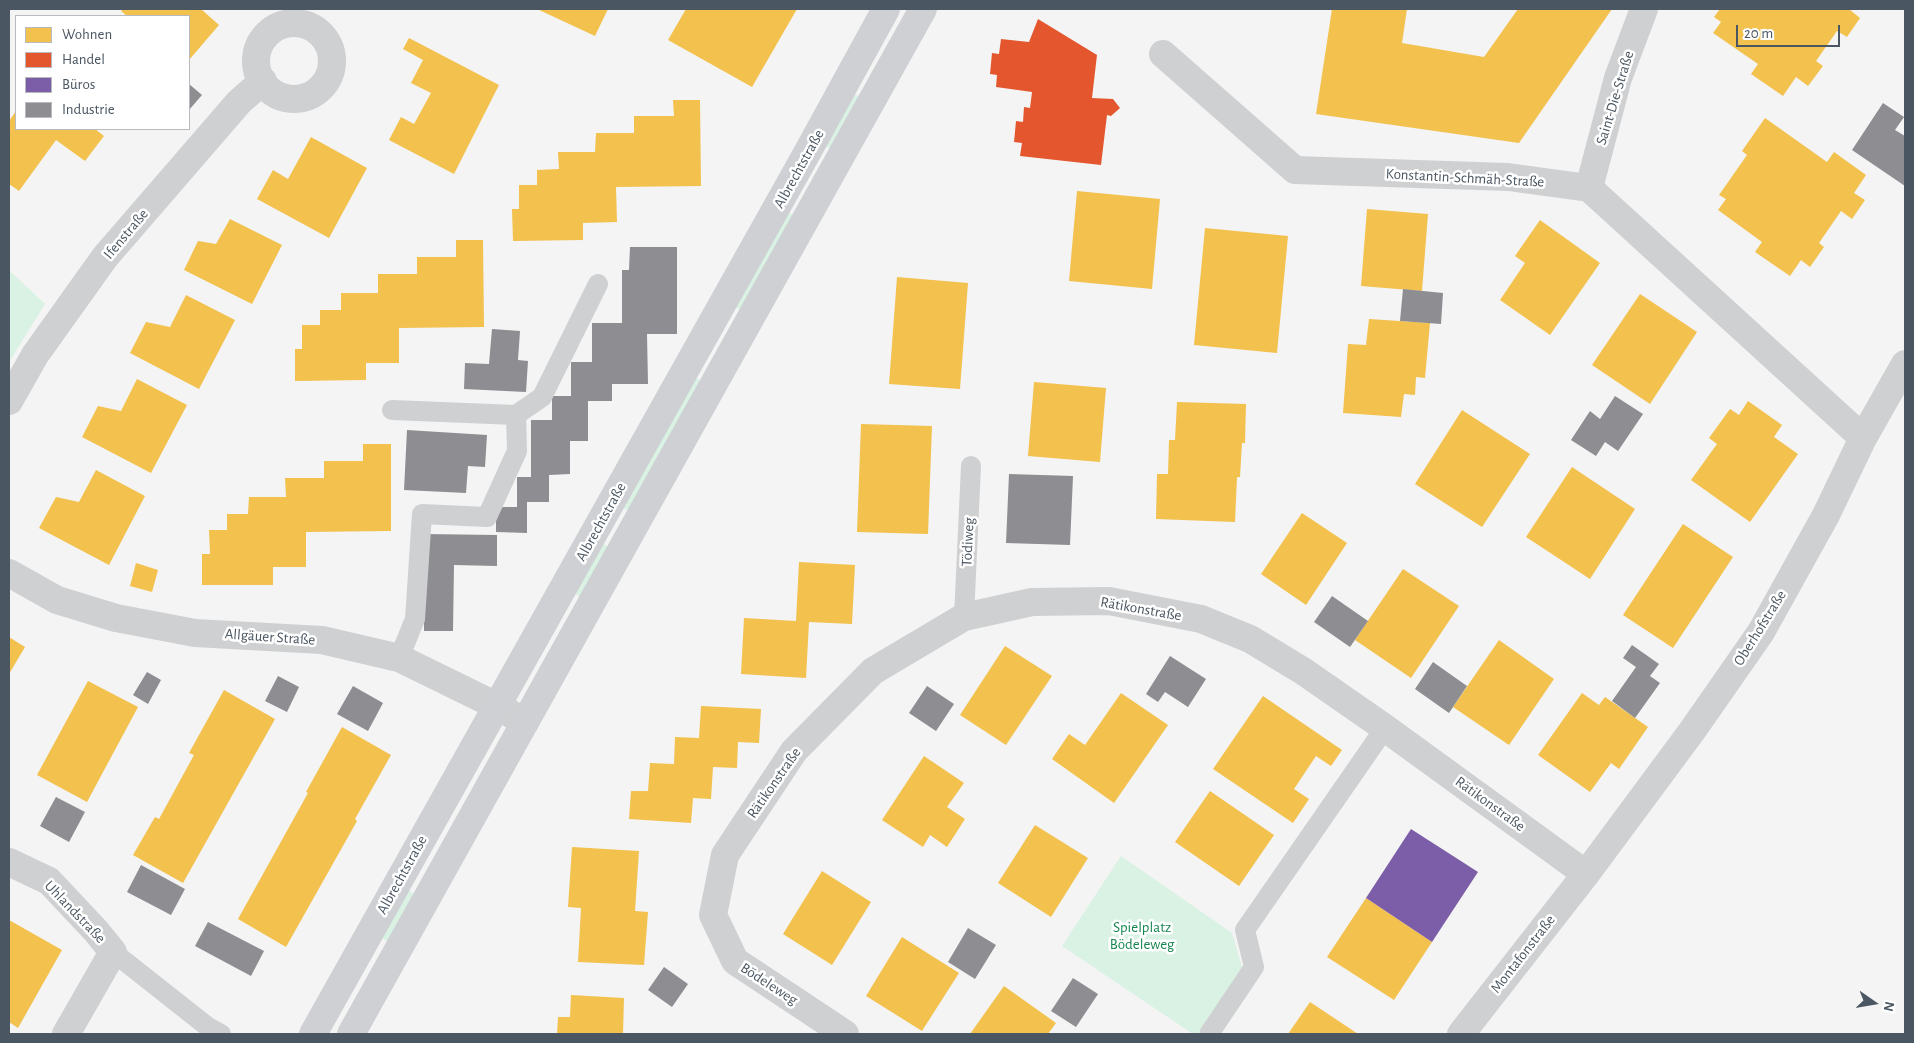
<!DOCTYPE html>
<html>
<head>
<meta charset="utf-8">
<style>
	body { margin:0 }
	#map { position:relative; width:1914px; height:1043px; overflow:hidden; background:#f4f4f4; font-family:"Alegreya Sans",sans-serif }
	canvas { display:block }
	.frame { position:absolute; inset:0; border:10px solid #4a5661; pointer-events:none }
	.legend { position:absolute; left:15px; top:15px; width:175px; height:115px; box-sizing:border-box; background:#fff; border:1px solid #b7bbc0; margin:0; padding:6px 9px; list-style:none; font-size:15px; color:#4a5661 }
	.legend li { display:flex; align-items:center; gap:10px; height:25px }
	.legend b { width:25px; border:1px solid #b7bbc0 }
	.north { position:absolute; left:1849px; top:978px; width:50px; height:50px; -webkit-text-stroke:4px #fff; paint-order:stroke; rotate:103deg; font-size:14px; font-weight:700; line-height:20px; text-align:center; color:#4a5661 }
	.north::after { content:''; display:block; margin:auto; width:18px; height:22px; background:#4a5661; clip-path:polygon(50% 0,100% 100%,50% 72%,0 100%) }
	.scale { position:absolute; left:1736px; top:25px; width:104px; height:22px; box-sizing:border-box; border:2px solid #4a5661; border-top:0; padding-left:6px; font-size:15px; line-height:18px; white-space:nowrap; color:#4a5661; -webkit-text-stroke:4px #fff; paint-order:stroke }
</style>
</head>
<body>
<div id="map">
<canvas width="1914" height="1043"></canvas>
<div class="frame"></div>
<ul class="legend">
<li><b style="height:14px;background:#f2c14e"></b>Wohnen</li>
<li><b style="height:14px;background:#e4572e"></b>Handel</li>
<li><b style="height:14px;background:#7b5ea7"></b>Büros</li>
<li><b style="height:14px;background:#8d8d92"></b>Industrie</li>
</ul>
<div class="north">N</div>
<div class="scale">20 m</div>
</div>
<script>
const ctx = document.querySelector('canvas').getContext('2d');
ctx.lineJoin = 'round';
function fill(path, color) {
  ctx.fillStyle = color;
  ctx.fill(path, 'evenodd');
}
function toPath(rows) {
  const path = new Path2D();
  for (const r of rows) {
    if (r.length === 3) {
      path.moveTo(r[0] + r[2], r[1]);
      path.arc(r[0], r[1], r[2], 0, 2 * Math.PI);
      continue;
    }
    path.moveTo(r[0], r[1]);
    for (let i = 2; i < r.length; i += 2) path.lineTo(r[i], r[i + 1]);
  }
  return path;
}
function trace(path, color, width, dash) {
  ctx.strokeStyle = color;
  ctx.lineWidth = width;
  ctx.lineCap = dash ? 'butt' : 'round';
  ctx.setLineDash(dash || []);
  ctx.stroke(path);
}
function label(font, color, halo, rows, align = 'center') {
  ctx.font = font + ' "Alegreya Sans",sans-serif';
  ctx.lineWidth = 5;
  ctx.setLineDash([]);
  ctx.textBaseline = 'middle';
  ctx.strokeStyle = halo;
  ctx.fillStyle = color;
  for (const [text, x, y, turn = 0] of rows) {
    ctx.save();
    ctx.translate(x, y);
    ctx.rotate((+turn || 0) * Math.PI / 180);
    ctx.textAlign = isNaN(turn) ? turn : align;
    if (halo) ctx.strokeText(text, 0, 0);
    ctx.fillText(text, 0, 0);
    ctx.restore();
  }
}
const green = toPath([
	[853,93,860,97,831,149,825,145],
	[784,210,795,216,742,311,731,305],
	[9,270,45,304,9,362],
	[692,376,701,381,629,511,620,506],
	[600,542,609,547,581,597,571,592],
	[1121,856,1232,933,1242,967,1197,1034,1193,1034,1062,946],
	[406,889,416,895,389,942,379,937]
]);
const homes = toPath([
	[123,9,201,9,219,25,189,60,189,16,127,16,121,11],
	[537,9,608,9,595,36],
	[686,9,797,9,752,87,668,40],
	[1332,9,1407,9,1402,43,1484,57,1518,9,1612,9,1519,143,1316,114],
	[1720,9,1849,9,1860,18,1847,37,1837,31,1816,61,1823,66,1808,86,1796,77,1783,96,1751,74,1758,64,1713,33,1721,22,1714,17],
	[409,38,499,85,454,174,389,140,401,117,414,124,431,93,411,83,423,60,403,49],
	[673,100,700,100,701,186,616,187,617,222,583,223,583,240,513,241,512,209,519,209,519,185,537,185,537,170,559,169,558,152,595,152,596,133,634,133,634,116,674,116],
	[16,111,16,129,95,129,104,136,85,161,56,140,19,191,9,184,9,121],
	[1765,118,1827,162,1834,152,1866,175,1854,193,1865,200,1852,219,1841,211,1819,243,1824,247,1810,267,1801,260,1790,276,1755,252,1762,242,1718,210,1726,199,1719,195,1747,155,1742,151],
	[311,137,367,168,329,238,257,199,273,170,288,179],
	[1077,191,1160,199,1152,289,1069,281],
	[1367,209,1428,214,1422,291,1361,286],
	[230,219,282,245,252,304,184,270,198,241,216,244],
	[1540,220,1600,263,1550,335,1500,300,1525,263,1515,256],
	[1205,228,1288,236,1277,353,1194,345],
	[456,240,483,240,484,327,399,328,399,363,366,363,366,380,295,381,295,349,302,349,302,325,320,325,320,310,341,310,341,293,378,293,378,274,417,274,417,257,456,257],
	[897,277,968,283,960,389,889,384],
	[1640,294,1697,332,1650,404,1592,365],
	[186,295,235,320,199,389,130,353,146,322,170,327],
	[1369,319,1430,323,1425,378,1416,377,1415,395,1404,394,1401,417,1343,413,1348,344,1366,345],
	[137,379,187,405,151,473,82,437,98,406,121,411],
	[1034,382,1106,388,1100,462,1028,456],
	[1748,401,1782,425,1774,437,1798,454,1750,522,1691,480,1717,444,1709,438,1730,409,1739,415],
	[1177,402,1246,404,1245,443,1242,443,1240,477,1237,477,1235,522,1156,519,1157,474,1168,474,1169,440,1175,440],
	[1462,410,1530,454,1482,527,1415,484],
	[861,424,932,426,928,534,857,532],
	[363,444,391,444,391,531,306,532,306,567,273,567,273,585,202,585,202,554,210,554,209,530,227,530,227,514,248,514,249,497,286,497,285,478,324,478,324,461,363,461],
	[1572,467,1635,509,1590,579,1526,537],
	[96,470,145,496,109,565,39,528,56,497,79,502],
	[1302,513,1347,543,1306,605,1261,574],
	[1683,524,1733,557,1673,648,1623,615],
	[799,562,855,565,852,624,809,622,806,678,741,674,744,618,796,621],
	[136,563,158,570,152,592,130,586],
	[1403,569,1459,606,1411,678,1355,640],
	[9,637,25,647,9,674],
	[1499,640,1554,679,1509,745,1453,707],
	[1005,646,1052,676,1006,745,960,715],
	[88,681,138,707,87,802,37,775],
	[224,690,275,719,183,883,133,855,155,817,159,819,194,755,189,753],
	[1121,693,1168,725,1114,803,1052,759,1069,734,1085,745],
	[1582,693,1599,705,1605,697,1648,727,1619,769,1611,763,1590,792,1538,755],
	[1263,696,1342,750,1331,766,1316,756,1294,789,1309,799,1293,823,1213,769],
	[701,706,761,709,759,743,738,742,737,768,713,767,711,799,693,798,691,823,629,819,631,791,648,791,650,763,674,764,675,737,699,738],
	[342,727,391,755,355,819,357,821,286,947,238,919,308,793,306,792],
	[924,756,964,783,947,807,965,819,947,847,930,835,923,847,882,820],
	[1210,791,1274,835,1239,886,1175,842],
	[1035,825,1088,858,1051,917,998,883],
	[572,847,639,851,635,911,648,912,644,965,578,962,581,908,568,907],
	[822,871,871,902,832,965,783,934],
	[1366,898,1432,942,1394,1000,1327,957],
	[9,920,62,950,18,1028,9,1022],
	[902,937,959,973,922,1031,866,996],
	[1004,986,1056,1023,1048,1034,970,1034],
	[571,995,624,998,623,1034,557,1034,558,1017,570,1017],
	[1310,1002,1358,1034,1288,1034]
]);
const shops = toPath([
	[1038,19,1097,55,1092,98,1113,99,1120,108,1111,116,1107,115,1101,165,1020,156,1022,143,1014,142,1016,121,1023,122,1024,107,1030,108,1032,92,996,87,997,75,990,74,992,53,999,54,1001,39,1029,42]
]);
const offices = toPath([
	[1411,829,1478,872,1432,942,1366,898]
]);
const industry = toPath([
	[189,84,202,95,189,110],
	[1883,103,1904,117,1895,130,1905,136,1905,186,1852,150],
	[630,247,677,247,677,334,647,334,648,384,612,384,612,401,588,401,588,441,570,441,570,474,549,475,549,502,527,502,527,533,496,532,496,507,517,507,517,477,531,477,531,420,552,420,552,396,571,396,571,362,592,362,592,323,622,323,622,270,629,270],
	[1403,289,1443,293,1441,324,1400,321],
	[492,329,520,331,518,360,528,361,526,392,464,389,465,363,489,364],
	[1615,396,1643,414,1618,451,1605,442,1596,456,1571,440,1590,411,1600,419],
	[407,430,487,435,485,467,468,466,466,493,404,490],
	[1009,474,1073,476,1070,545,1006,543],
	[424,534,497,535,497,566,454,565,453,631,424,631],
	[1332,596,1368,621,1350,647,1314,622],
	[1632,645,1659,664,1650,676,1660,683,1635,718,1612,701,1636,667,1623,658],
	[1170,656,1206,679,1188,707,1165,692,1158,702,1146,694],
	[1433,662,1467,686,1449,713,1415,689],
	[147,672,161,680,148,704,133,695],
	[278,676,299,687,287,712,265,701],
	[353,686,383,703,368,731,337,714],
	[927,686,954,704,936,731,909,713],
	[56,797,85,812,69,842,40,826],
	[141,865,185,889,171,915,127,892],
	[208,922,264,951,251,976,195,946],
	[968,928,996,945,975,979,948,962],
	[664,967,688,984,672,1007,648,990],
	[1073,978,1098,994,1076,1027,1051,1011]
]);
const lane = toPath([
	[392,410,516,415,517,451,487,517,422,514,415,619,399,658],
	[516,415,542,397,598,284],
	[964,617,971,466],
	[113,952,208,1027,221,1034],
	[1209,1034,1254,967,1245,930,1385,728]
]);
const street = toPath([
	[294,61,38],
	[1163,54,1295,170,1508,177,1589,188,1863,438],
	[1589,188,1618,78,1644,9],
	[9,401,35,355,105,257,239,102,263,81],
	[9,573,57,600,116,618,195,633,322,640,399,658,497,706,525,722],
	[9,862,49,881,96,931,113,952,66,1034],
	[845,1034,735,961,713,915,725,855,794,751,873,671,964,617,1032,602,1109,601,1201,619,1250,639,1303,671,1385,728,1586,874],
	[1461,1034,1586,874,1692,731,1761,632,1826,515,1863,438,1905,364]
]);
const secondary = toPath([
	[313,1034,807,153,886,9],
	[351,1034,923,9]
]);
const streetNames = [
	["Saint-Die-Straße",1615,98,-73],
	["Albrechtstraße",799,169,-61],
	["Konstantin-Schmäh-Straße",1465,178,3],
	["Ifenstraße",126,234,-50],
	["Albrechtstraße",601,522,-61],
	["Tödiweg",968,542,-87],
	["Rätikonstraße",1141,609,10],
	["Oberhofstraße",1760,628,-58],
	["Allgäuer Straße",270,637,4],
	["Rätikonstraße",774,783,-55],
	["Rätikonstraße",1490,804,36],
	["Albrechtstraße",402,875,-61],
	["Uhlandstraße",75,912,46],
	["Montafonstraße",1523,954,-52],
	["Bödeleweg",769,984,33]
];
const parkNames = [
	["Spielplatz",1142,927],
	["Bödeleweg",1142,944]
];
fill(green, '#d9f2e3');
fill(homes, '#f2c14e');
fill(shops, '#e4572e');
fill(offices, '#7b5ea7');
fill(industry, '#8d8d92');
trace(lane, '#ced0d2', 20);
trace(street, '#ced0d2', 28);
trace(secondary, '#ced0d4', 28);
label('15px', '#4a5661', '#fff', streetNames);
label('15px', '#17864f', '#fff', parkNames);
</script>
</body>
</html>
